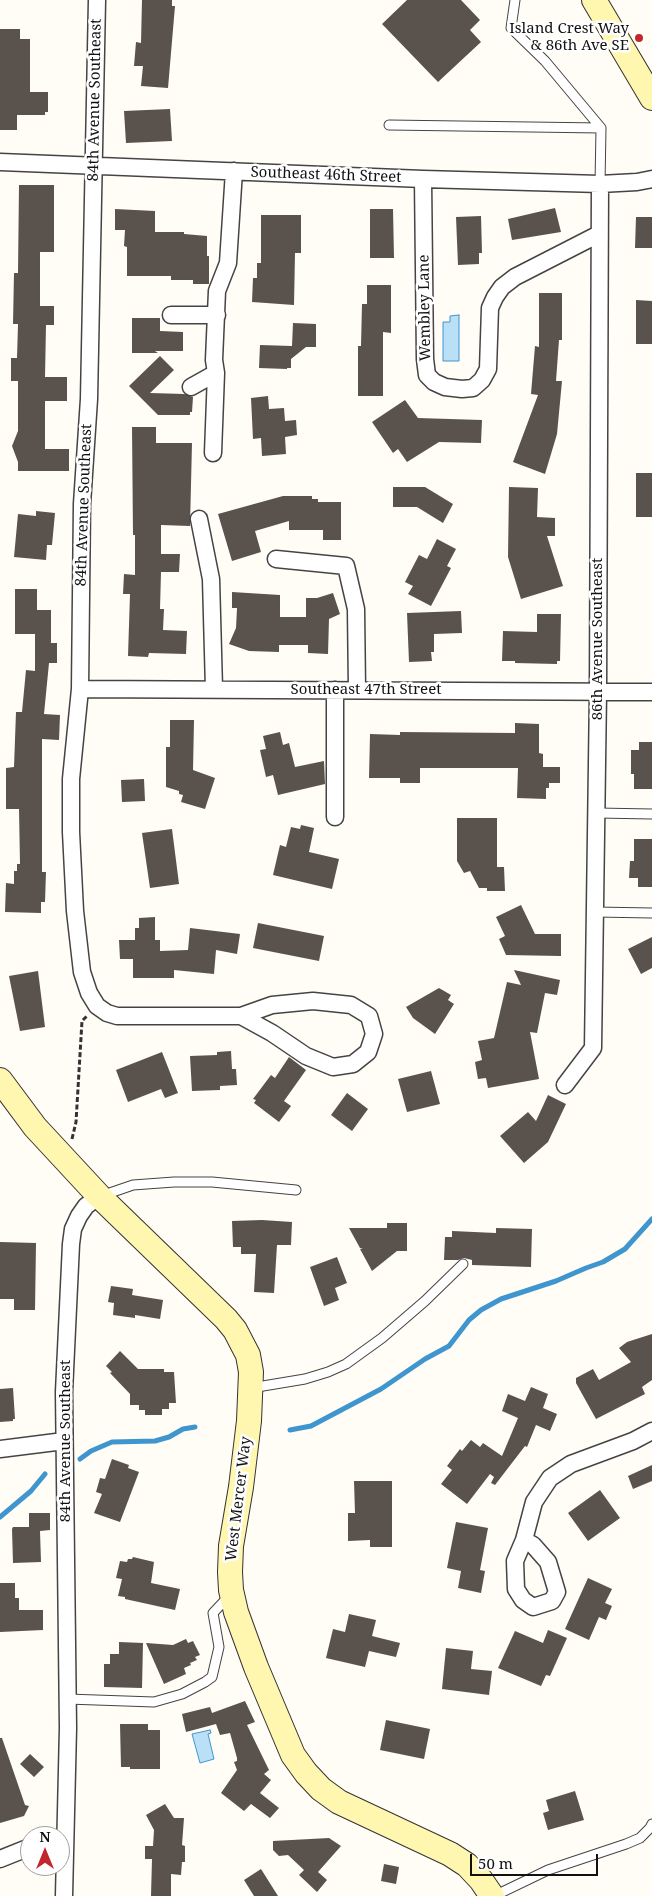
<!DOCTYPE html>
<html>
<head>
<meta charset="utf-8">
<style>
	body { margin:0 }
	#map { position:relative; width:652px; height:1896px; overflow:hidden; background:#fffdf5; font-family:"Noto Serif",serif }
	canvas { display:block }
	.north { position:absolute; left:20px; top:1826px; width:50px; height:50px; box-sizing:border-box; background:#fff; border:1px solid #a0a0a0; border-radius:50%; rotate:0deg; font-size:14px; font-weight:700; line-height:20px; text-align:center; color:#111 }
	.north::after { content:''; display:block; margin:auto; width:18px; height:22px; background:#c4262e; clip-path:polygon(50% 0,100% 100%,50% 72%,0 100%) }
	.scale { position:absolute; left:470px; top:1854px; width:128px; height:22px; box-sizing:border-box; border:2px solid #111; border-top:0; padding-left:6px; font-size:15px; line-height:18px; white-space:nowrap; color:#111; -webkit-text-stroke:4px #fff; paint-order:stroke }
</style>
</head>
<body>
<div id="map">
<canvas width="652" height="1896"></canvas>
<div class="north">N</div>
<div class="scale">50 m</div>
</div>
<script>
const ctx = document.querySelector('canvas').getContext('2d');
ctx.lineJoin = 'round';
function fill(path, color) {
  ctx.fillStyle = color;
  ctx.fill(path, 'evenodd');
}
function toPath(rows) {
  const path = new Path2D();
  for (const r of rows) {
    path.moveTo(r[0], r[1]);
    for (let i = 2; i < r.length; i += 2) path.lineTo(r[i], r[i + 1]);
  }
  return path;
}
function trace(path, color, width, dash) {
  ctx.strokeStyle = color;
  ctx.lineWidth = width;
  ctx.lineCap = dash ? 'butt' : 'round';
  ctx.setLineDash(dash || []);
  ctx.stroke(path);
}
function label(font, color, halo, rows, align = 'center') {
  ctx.font = font + ' "Noto Serif",serif';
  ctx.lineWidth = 5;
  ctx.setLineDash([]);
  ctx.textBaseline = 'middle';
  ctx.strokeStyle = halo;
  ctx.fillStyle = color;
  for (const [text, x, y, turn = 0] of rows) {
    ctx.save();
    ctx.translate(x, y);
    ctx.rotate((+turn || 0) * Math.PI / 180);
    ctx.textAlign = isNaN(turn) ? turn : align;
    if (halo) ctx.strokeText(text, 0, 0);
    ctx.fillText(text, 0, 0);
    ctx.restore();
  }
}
const water = toPath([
	[459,315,459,361,443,361,443,322,450,322,450,316,459,315],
	[210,1730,211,1733,208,1734,214,1759,200,1763,192,1734,210,1730]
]);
const stream = toPath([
	[290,1430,311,1426,381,1389,425,1359,449,1346,469,1320,481,1310,501,1299,556,1281,586,1268,603,1262,625,1249,652,1219],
	[80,1459,91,1451,112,1442,155,1441,169,1437,183,1429,195,1427],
	[0,1517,31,1491,45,1474]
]);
const building = toPath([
	[142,0,172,0,172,6,175,6,168,88,141,86,143,66,134,66,136,42,141,43],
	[407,0,461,0,480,20,470,30,481,42,438,82,382,24],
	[0,29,20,29,20,39,30,39,30,92,48,92,48,112,45,112,45,115,17,115,17,130,0,130],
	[170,109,172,141,126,143,124,111],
	[19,185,54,185,54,252,40,252,40,306,54,306,54,325,46,325,45,377,67,377,67,401,45,401,45,449,69,449,69,471,18,471,18,462,12,446,18,431,18,381,11,381,11,358,17,358,18,324,13,324,14,273,18,273],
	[555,208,561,232,512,240,508,219],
	[115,209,155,211,155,232,184,232,184,234,207,236,207,256,209,256,209,284,193,284,193,280,171,280,171,276,127,276,127,247,124,246,125,230,115,230],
	[370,209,393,209,394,258,370,258],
	[261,215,301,215,301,253,295,253,294,305,252,302,253,278,257,278,257,263,261,263],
	[481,216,482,253,479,253,479,264,458,265,456,217],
	[636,217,652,217,652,248,635,248],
	[367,285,391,285,391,333,383,332,383,396,358,396,358,346,361,346,362,304,367,304],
	[539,293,562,293,562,340,559,340,556,381,562,381,557,434,545,474,513,462,538,395,531,394,535,346,539,347],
	[636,300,652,301,652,344,636,344],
	[132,318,160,318,160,331,183,332,183,351,155,351,158,353,132,353],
	[293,323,316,324,316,347,306,347,291,359,291,368,287,368,287,369,259,368,260,345,292,346],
	[160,356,174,370,150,393,184,394,193,397,192,412,190,412,190,415,158,415,129,386],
	[268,396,269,409,284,408,285,421,296,420,297,435,285,437,286,454,262,456,261,438,253,439,251,398],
	[405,400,418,418,482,420,481,443,439,442,407,462,398,449,393,453,372,422],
	[132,427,156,427,156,443,192,443,190,526,161,525,161,554,180,554,179,572,161,572,160,609,164,609,163,630,187,631,186,654,149,653,148,657,128,656,130,594,123,594,124,574,135,575,135,535,133,535],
	[636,473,652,473,652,517,636,517],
	[393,487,425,487,453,504,443,523,417,507,393,507],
	[509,487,538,488,537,517,555,518,555,536,547,536,563,586,521,599,508,557],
	[283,496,312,496,312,499,318,499,318,502,341,502,341,540,323,540,323,530,289,530,289,521,255,531,261,552,232,561,218,514],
	[36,511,55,513,52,545,47,545,46,560,14,557,18,514,36,516],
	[437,539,456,549,447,566,451,568,431,606,408,594,413,586,405,582,419,555,427,559],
	[15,589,37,589,37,610,51,610,51,643,57,643,57,663,49,663,44,714,60,715,59,740,42,739,42,872,46,872,45,902,41,902,41,913,5,912,6,883,14,884,14,871,17,871,17,864,20,864,19,809,6,809,6,768,14,767,16,712,22,712,26,670,35,671,35,634,15,634],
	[232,592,280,595,280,617,306,617,306,598,317,598,333,593,340,614,329,619,328,654,308,653,308,645,279,645,279,652,249,651,229,644,236,628,237,608,232,608],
	[461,611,462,633,434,634,434,652,431,652,432,661,409,662,407,613],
	[537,614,561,614,560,661,557,661,557,664,515,663,515,661,502,661,503,631,537,632],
	[170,720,194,720,193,770,215,778,205,809,181,802,183,795,179,794,179,791,166,787,166,747,170,747],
	[515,723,539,724,539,753,543,754,543,767,560,767,560,783,549,783,549,788,546,788,546,799,517,798,518,768,420,768,420,783,400,783,400,778,369,778,370,734,400,735,400,732,515,733],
	[280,732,283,745,289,743,295,767,324,761,325,784,278,795,273,775,266,777,260,750,266,749,263,736],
	[639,742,652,742,652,789,634,789,634,774,631,774,631,750,639,750],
	[144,779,145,801,122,802,121,780],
	[457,818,497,818,497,867,504,867,505,891,487,891,487,888,479,888,470,871,464,873,457,861],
	[301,825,314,828,309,852,339,859,332,889,273,875,280,845,286,847,291,827,300,829],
	[172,829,179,884,150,888,142,833],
	[634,839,652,839,652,887,638,887,638,878,629,878,630,861,634,861],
	[521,905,535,934,561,934,561,956,506,955,499,939,505,936,496,917],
	[155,917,155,940,160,940,160,951,188,950,190,928,240,934,237,954,216,950,214,974,174,970,174,978,133,978,133,959,120,959,119,940,135,940,135,928,139,928,139,918],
	[258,923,324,936,319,961,253,948],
	[652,937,652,968,641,974,628,949],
	[514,970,560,980,557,995,545,993,537,1033,530,1032,539,1079,488,1088,486,1078,478,1079,475,1062,482,1060,478,1041,494,1038,507,982,521,985],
	[38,971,45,1027,20,1031,9,976],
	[439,988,451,995,448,1000,454,1004,435,1034,413,1018,406,1007],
	[231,1051,232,1069,236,1069,237,1085,220,1086,220,1090,192,1091,190,1056,217,1055,217,1052],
	[162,1052,178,1093,165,1098,161,1089,128,1102,116,1070],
	[289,1057,306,1070,284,1101,291,1106,279,1122,254,1103,256,1100,253,1099,271,1075,275,1078],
	[431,1071,440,1104,407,1112,398,1079],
	[347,1093,368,1109,352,1131,331,1115],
	[548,1095,566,1104,548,1142,524,1163,500,1136,528,1112,536,1121],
	[262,1220,292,1222,291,1245,277,1245,274,1293,254,1292,256,1254,241,1254,241,1247,233,1247,232,1221],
	[387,1223,407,1223,407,1251,397,1251,372,1271,360,1249,363,1248,360,1248,349,1228,387,1228],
	[496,1228,532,1229,531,1267,472,1265,472,1260,464,1258,458,1260,444,1260,445,1237,452,1237,452,1231,496,1233],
	[0,1242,36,1243,35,1310,14,1310,14,1299,0,1299],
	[337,1257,347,1283,335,1288,339,1300,324,1306,310,1267],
	[111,1286,133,1289,132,1295,163,1300,160,1319,135,1315,135,1318,113,1315,114,1303,108,1302],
	[652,1334,652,1380,642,1387,645,1394,596,1419,576,1383,576,1378,593,1369,599,1380,631,1362,619,1348,627,1342],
	[120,1351,138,1369,164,1369,164,1372,174,1372,176,1403,169,1403,169,1409,162,1409,162,1415,145,1415,145,1410,139,1410,139,1405,130,1405,130,1394,110,1373,112,1372,106,1366],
	[531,1387,548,1394,543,1408,557,1414,550,1431,536,1425,527,1447,525,1446,495,1485,491,1483,494,1477,490,1474,467,1504,441,1484,452,1470,447,1466,460,1449,462,1451,471,1440,480,1447,483,1443,502,1456,518,1418,502,1411,508,1394,525,1401],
	[13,1388,15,1419,13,1419,13,1421,0,1422,0,1389],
	[112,1459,129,1465,128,1468,139,1472,120,1522,94,1513,102,1494,96,1492,100,1478,105,1479],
	[652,1465,652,1481,633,1489,628,1476],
	[354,1481,392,1481,392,1547,370,1547,370,1540,348,1541,348,1513,355,1513],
	[600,1490,620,1518,588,1541,568,1513],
	[29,1513,50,1513,50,1530,40,1531,41,1562,13,1563,12,1529,13,1527,29,1527],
	[456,1522,488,1528,480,1570,485,1571,481,1593,458,1588,461,1571,447,1568],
	[133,1557,154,1562,151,1583,180,1589,175,1610,125,1599,125,1597,118,1596,122,1579,116,1578,120,1561,127,1562,128,1559,132,1559],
	[588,1578,612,1589,605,1603,612,1606,606,1620,599,1617,589,1640,565,1629],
	[0,1583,15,1583,15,1598,19,1598,19,1610,43,1610,43,1630,0,1632],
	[349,1614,376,1620,372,1636,400,1643,396,1657,369,1651,365,1667,326,1658,333,1629,345,1632],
	[548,1630,567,1638,550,1676,546,1675,541,1686,498,1668,515,1631,543,1643],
	[186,1639,188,1643,193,1641,200,1655,195,1657,197,1660,190,1663,191,1665,184,1668,186,1674,164,1684,146,1643,173,1645],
	[119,1642,143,1643,142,1688,104,1687,104,1664,110,1664,110,1654,119,1654],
	[446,1648,473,1651,471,1669,492,1671,489,1695,442,1689],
	[245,1701,255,1722,247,1725,269,1770,264,1774,271,1780,260,1793,279,1808,270,1818,251,1804,244,1811,221,1793,237,1770,234,1762,237,1761,237,1758,230,1733,220,1735,216,1724,186,1732,182,1714,210,1707,212,1713],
	[386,1720,430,1729,424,1759,380,1750],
	[120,1724,148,1724,148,1730,160,1730,160,1769,130,1769,130,1767,121,1767],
	[0,1738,2,1738,25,1805,29,1806,24,1816,0,1823],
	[30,1754,44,1767,34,1777,20,1764],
	[575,1791,584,1820,548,1830,543,1813,549,1811,546,1800],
	[165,1804,174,1818,184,1818,182,1845,185,1846,185,1862,182,1862,181,1875,171,1874,171,1896,151,1896,152,1859,145,1859,145,1846,153,1846,154,1830,146,1815],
	[329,1838,341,1846,318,1872,327,1880,317,1892,299,1875,304,1870,288,1855,279,1856,273,1850,273,1841],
	[384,1864,399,1867,396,1884,381,1881],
	[261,1869,278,1896,254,1896,244,1880]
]);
const path = toPath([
	[72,1139,76,1122,82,1021,87,1016]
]);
const lane = toPath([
	[515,0,511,28,545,61,601,128,600,184],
	[389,125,601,128],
	[597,813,652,814],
	[595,912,652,913],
	[101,1196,133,1185,174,1182,212,1182,296,1190],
	[251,1388,305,1379,328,1372,346,1364,382,1338,425,1301,463,1264],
	[67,1699,154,1702,182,1694,205,1682,212,1677,219,1647,213,1613,229,1596],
	[494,1896,548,1870,626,1844,640,1838,650,1828,652,1824]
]);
const street = toPath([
	[97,0,89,399,82,504,80,689,71,779,71,832,75,911,82,972,89,993,97,1006,107,1013,117,1016,241,1016,272,1005,313,1001,351,1005,369,1016,374,1034,368,1052,353,1064,333,1067,306,1056,272,1033,241,1016],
	[0,162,423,179,600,184,637,182,652,179],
	[423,179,425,359,427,375,434,382,445,387,462,389,473,388,482,380,488,369,490,308,495,297,502,287,515,277,599,234],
	[171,315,217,315],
	[191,387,216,373],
	[213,453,216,373,214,360,217,291,228,263,234,171],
	[199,519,211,579,214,689],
	[276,559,346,566,356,609,357,690],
	[80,689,652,692],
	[335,817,335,690],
	[565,1085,593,1048,598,692,600,184],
	[0,1449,64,1441],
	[524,1540,533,1545,548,1562,557,1592,552,1601,533,1607,523,1600,516,1589,515,1561,524,1540,534,1502,550,1478,571,1464,633,1441,652,1431],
	[0,1859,30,1847],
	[64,1896,68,1728,64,1392,71,1244,73,1229,79,1216,86,1206,99,1196]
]);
const secondary = toPath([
	[594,0,652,98],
	[0,1080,35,1127,99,1196,226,1319,235,1330,248,1355,251,1372,249,1421,241,1487,231,1546,230,1572,231,1590,236,1612,256,1667,293,1755,306,1773,321,1789,339,1802,450,1854,467,1865,481,1880,492,1896]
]);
const markers = [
	[639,38,5,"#c4262e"]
];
const poiNames = [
	["Island Crest Way",629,29],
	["& 86th Ave SE",629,46]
];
const streetNames = [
	["84th Avenue Southeast",95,100,-89],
	["Southeast 46th Street",326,175,2],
	["Wembley Lane",425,308,-91],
	["84th Avenue Southeast",84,505,-88],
	["86th Avenue Southeast",598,639,-90],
	["Southeast 47th Street",366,690],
	["84th Avenue Southeast",66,1441,-90],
	["West Mercer Way",239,1499,-83]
];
fill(water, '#b9e0f7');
trace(water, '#3f96cf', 1);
trace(stream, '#3f96cf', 5);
fill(building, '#5a524d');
trace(lane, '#444', 11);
trace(street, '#444', 19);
trace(secondary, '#333', 26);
trace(path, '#333', 3, [5, 2.5]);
trace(lane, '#fff', 9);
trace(street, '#fff', 16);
trace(secondary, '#fff6b0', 24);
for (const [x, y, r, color] of markers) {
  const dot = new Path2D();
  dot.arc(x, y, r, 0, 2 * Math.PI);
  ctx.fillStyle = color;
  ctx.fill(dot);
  trace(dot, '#fff', 2);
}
label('15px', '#111', '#fff', poiNames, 'right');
label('15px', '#111', '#fff', streetNames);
</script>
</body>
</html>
